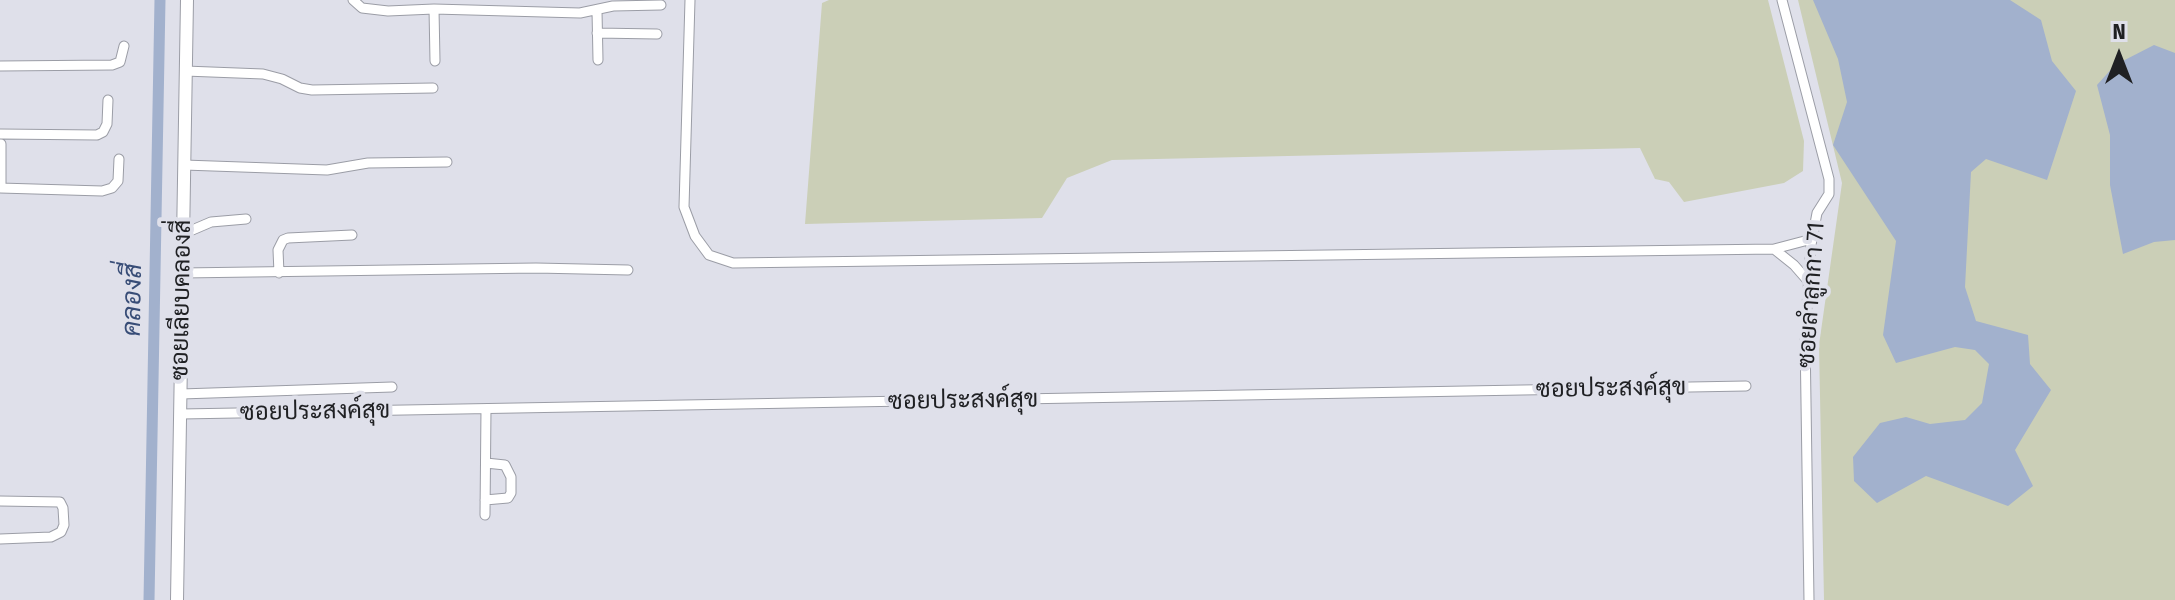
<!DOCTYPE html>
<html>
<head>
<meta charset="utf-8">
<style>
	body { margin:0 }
	#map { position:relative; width:2175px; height:600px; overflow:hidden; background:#dfe0ea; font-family:"Fira Sans Condensed",sans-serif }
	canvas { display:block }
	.north { position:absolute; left:2079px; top:16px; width:80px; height:80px; -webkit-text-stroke:6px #dfe0ea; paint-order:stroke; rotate:0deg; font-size:22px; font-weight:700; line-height:32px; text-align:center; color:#1f2023 }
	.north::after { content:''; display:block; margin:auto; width:28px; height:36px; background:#1f2023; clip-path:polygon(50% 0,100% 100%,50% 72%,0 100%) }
</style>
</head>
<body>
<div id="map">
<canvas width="2175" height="600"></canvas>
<div class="north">N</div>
</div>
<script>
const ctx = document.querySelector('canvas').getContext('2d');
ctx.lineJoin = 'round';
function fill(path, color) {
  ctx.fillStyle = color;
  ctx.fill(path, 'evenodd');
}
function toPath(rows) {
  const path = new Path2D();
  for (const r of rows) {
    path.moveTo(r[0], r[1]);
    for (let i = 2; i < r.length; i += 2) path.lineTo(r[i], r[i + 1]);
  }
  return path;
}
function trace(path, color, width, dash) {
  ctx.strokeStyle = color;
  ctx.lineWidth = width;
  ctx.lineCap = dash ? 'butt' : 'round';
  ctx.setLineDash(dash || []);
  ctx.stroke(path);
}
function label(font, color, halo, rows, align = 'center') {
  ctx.font = font + ' "Fira Sans Condensed",Sarabun,sans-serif';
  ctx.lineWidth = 8;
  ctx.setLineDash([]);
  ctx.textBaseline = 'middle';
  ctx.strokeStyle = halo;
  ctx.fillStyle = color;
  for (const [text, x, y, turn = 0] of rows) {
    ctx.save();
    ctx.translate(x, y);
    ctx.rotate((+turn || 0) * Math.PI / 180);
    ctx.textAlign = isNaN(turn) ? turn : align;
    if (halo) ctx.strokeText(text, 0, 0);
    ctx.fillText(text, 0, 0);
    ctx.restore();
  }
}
const green = toPath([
	[829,0,1768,0,1804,141,1803,171,1784,183,1684,202,1669,182,1655,179,1640,148,1112,160,1067,178,1042,218,805,224,822,3],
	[1798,0,2175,0,2175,600,1824,600,1819,345,1842,183]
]);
const water = toPath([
	[1813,0,2010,0,2041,20,2052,61,2076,91,2047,180,1986,159,1971,172,1965,287,1976,321,2028,335,2030,364,2051,390,2015,450,2033,486,2008,506,1926,476,1877,503,1854,481,1853,457,1880,423,1906,417,1930,424,1965,420,1982,403,1989,364,1975,350,1955,347,1896,363,1883,335,1896,241,1833,145,1847,102,1838,59],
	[2154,45,2175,53,2175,240,2154,242,2123,254,2110,185,2110,135,2097,85,2115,65]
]);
const canal = toPath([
	[149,600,160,0]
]);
const street = toPath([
	[353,0,362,8,388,11,434,9,580,13,613,6,661,5],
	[690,0,684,207,695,236,709,255,733,263,1774,249],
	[1782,0,1829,179,1829,194,1817,213,1811,245,1805,336,1809,600],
	[434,9,435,61],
	[597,11,598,60],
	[597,33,657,34],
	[0,66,112,65,120,62,124,46],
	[185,71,263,74,282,79,300,88,312,90,433,88],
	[0,134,97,135,103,132,107,124,108,100],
	[184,165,327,170,368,163,447,162],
	[0,188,102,191,112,188,118,181,119,159],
	[1,188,1,144],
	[183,234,211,222,246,219],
	[182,273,536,268,628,270],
	[279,273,278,250,283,240,288,238,352,235],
	[1808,281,1794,265,1774,249,1812,239],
	[181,394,392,387],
	[181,414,1746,386],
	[485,500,508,498,511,493,511,477,505,465,486,463],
	[0,501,60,502,63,508,64,525,61,532,51,537,0,539],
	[485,515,486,409]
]);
const secondary = toPath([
	[177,600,187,0]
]);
const streetNames = [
	["ซอยลำลูกกา 71",1812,295,-86],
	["ซอยเลียบคลองสี่",182,300,-89],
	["ซอยประสงค์สุข",1611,389,-1],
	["ซอยประสงค์สุข",963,401,-1],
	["ซอยประสงค์สุข",315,412,-1]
];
const waterNames = [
	["คลองสี่",133,300,-89]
];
fill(green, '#cbcfb7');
fill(water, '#a2b1cd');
trace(canal, '#a2b1cd', 11);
trace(street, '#9b9da6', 11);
trace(secondary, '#9b9da6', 14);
trace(street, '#fff', 9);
trace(secondary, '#fff', 12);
label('24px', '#1f2023', '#dfe0ea', streetNames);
label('italic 26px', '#384d77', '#dfe0ea', waterNames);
</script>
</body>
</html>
